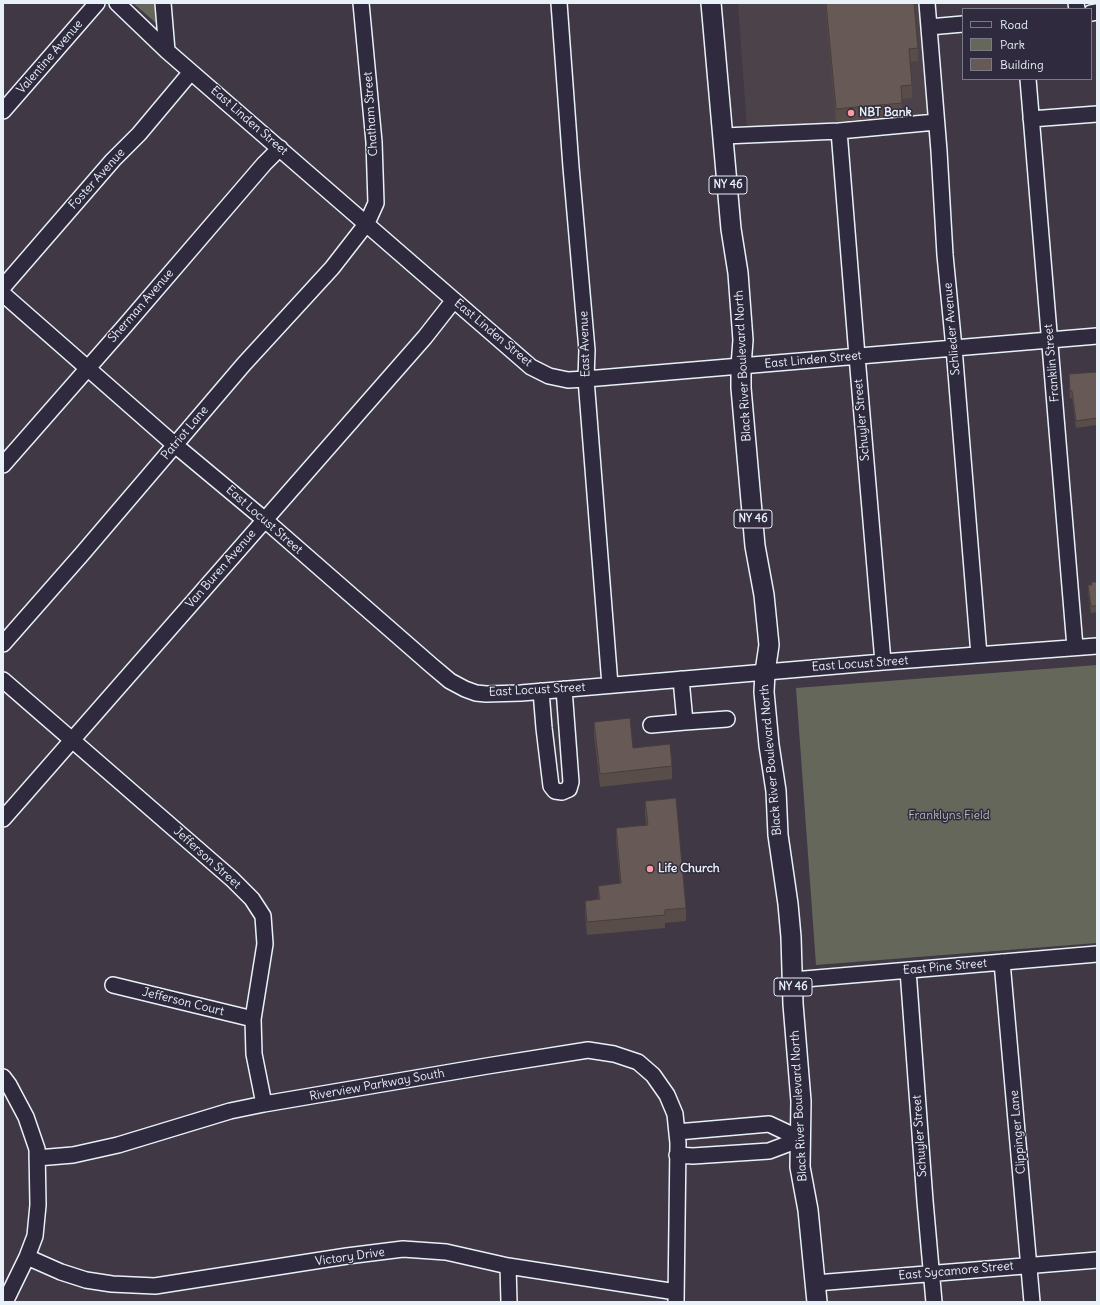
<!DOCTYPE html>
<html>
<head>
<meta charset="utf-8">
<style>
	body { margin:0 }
	#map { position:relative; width:1100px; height:1305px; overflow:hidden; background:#403844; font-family:Delius,sans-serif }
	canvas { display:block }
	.frame { position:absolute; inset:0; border:4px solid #e8f1f8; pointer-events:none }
	.legend { position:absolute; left:962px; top:8px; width:130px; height:72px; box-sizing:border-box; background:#2f2a3d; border:1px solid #797a88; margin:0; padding:5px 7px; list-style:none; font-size:12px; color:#e8f1f8 }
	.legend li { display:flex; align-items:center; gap:8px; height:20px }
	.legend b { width:20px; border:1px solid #797a88 }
</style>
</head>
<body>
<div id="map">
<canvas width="1100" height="1305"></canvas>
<div class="frame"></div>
<ul class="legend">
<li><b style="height:5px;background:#2f2a3d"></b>Road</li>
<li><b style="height:11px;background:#646759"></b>Park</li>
<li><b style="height:11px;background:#675955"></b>Building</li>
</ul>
</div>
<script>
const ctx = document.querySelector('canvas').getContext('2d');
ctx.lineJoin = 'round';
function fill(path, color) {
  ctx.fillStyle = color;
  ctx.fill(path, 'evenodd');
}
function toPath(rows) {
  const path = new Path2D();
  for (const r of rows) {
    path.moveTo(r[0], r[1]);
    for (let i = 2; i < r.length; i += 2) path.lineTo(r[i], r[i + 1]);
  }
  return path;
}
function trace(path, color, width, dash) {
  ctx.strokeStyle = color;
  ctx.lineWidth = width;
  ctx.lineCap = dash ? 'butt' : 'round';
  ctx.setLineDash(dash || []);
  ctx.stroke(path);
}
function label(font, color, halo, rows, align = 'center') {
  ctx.font = font + ' Delius,sans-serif';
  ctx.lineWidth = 3;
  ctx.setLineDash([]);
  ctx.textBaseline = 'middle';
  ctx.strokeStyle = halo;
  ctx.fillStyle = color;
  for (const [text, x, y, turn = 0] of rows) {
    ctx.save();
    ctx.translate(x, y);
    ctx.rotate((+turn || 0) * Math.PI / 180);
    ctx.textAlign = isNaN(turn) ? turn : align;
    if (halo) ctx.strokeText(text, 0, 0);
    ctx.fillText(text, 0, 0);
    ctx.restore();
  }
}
const built = toPath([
	[738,3,922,3,928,128,748,143]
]);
const green = toPath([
	[133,3,163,3,165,31],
	[1097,665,1097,943,816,965,796,688]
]);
const minor = toPath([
	[117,3,167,51,531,367,549,376,568,380,586,379,1097,336],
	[163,3,167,51],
	[559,3,571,167,587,350,586,379,610,685],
	[927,3,939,151,945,255,954,348,979,655],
	[1076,3,1077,9],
	[1091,13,1097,12],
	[929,27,963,24],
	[1028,79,1075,647],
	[3,111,97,3],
	[1031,119,1097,114],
	[839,131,857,356,883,662],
	[724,136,839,131,936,122],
	[3,287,113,160,139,134,191,72],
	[3,294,175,445,265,520,431,665,450,681,465,689,476,693,486,694,521,693,883,662,1097,646],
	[3,465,124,327,264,164,280,148],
	[3,644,82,554,244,364,332,268,367,223,376,203,374,142,361,3],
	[681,679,685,722,727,719],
	[3,680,232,879,252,899,263,916,265,944,253,1019,254,1054,264,1104],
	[541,691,544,728,551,786,555,791,562,792,569,789,571,782,564,689],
	[651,725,685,722],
	[3,819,425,337,454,300],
	[1002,962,1032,1302],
	[908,970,925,1201,934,1302],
	[793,980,1097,954],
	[113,985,253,1019],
	[3,1077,9,1085,26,1117,37,1149,38,1205,35,1236,27,1257,8,1296,4,1302],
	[677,1132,769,1124,801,1139],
	[677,1155,693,1156,769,1151,801,1139],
	[37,1158,73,1155,118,1145,230,1111,264,1104,487,1066,588,1050,614,1054,638,1062,653,1075,667,1095,675,1114,678,1143,676,1302],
	[27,1257,61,1272,86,1280,112,1284,155,1286,347,1256,403,1249,446,1252,508,1266,676,1292],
	[508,1266,509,1302],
	[816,1283,1097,1260]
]);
const major = toPath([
	[711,3,731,229,738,273,743,340,741,366,741,388,755,546,764,595,769,645,765,672,764,692,769,745,776,791,778,835,788,904,791,937,793,1004,801,1101,800,1167,808,1210,817,1302]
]);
const wall = toPath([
	[825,3,914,3,918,48,918,61,910,62,912,85,912,98,902,99,902,116,836,122],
	[1097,372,1097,425,1076,428,1072,398,1070,398,1069,374],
	[1097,582,1097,612,1091,613,1088,592,1088,585,1091,585],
	[594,722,633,748,672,766,672,779,600,787,594,735],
	[645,801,686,908,686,921,665,923,665,928,587,935,585,914,585,901,598,900,598,886,620,884,616,841,616,828,646,825,645,814]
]);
const building = toPath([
	[826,3,914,3,918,48,909,49,912,85,901,86,902,103,836,109,826,3],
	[1097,372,1097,418,1076,421,1072,391,1070,391,1069,374,1097,372],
	[1091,582,1097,582,1097,606,1091,606,1088,585,1092,585,1091,582],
	[630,718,633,748,670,744,672,766,600,774,594,722,630,718],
	[676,798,686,908,665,910,665,915,587,922,585,901,600,899,598,886,621,883,616,828,648,825,645,801,676,798]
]);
const markers = [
	[851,113,4,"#ff9aa2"],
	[650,869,4,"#ff9aa2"]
];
const shields = [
	[728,185,38],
	[753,519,38],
	[793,987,38]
];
const shieldNames = [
	["NY 46",728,185],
	["NY 46",753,519],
	["NY 46",793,987]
];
const streetNames = [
	["Valentine Avenue",50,57,-49],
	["Chatham Street",371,114,-94],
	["East Linden Street",249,121,41],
	["Foster Avenue",97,179,-48],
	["Sherman Avenue",141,306,-49],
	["Schlieder Avenue",952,329,-95],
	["East Linden Street",493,333,40],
	["East Avenue",585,344,-92],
	["East Linden Street",813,360,-5],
	["Franklin Street",1052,363,-95],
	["Black River Boulevard North",743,366,-93],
	["Schuyler Street",862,420,-95],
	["Patriot Lane",185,433,-50],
	["East Locust Street",264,520,41],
	["Van Buren Avenue",221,569,-49],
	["East Locust Street",860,664,-4],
	["East Locust Street",537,690,-3],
	["Black River Boulevard North",771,760,-95],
	["Jefferson Street",207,858,42],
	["East Pine Street",945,967,-5],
	["Jefferson Court",183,1002,14],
	["Riverview Parkway South",377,1085,-10],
	["Black River Boulevard North",799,1106,-93],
	["Clippinger Lane",1018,1132,-95],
	["Schuyler Street",920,1136,-94],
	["Victory Drive",350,1257,-8],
	["East Sycamore Street",956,1271,-5]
];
const poiNames = [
	["NBT Bank",859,113],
	["Life Church",658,869]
];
const parkNames = [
	["Franklyns Field",949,816]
];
fill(built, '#4c4249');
fill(green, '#646759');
trace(minor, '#e8f1f8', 18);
trace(major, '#e8f1f8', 22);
trace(minor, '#2f2a3d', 15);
trace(major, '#2f2a3d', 19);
fill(wall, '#594d49');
fill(building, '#675955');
trace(building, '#483e3c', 1);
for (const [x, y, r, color] of markers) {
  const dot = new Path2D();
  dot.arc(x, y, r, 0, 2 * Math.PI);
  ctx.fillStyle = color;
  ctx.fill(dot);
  trace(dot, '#2f2a3d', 1.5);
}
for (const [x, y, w] of shields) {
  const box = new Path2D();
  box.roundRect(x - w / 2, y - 9, w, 18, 3);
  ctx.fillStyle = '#2f2a3d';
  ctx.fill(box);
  trace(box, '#e8f1f8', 1);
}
label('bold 11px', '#e8f1f8', null, shieldNames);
label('12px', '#e8f1f8', '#2f2a3d', streetNames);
label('bold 12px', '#e8f1f8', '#2f2a3d', poiNames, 'left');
label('12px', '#b3bab8', '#2f2a3d', parkNames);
</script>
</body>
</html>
